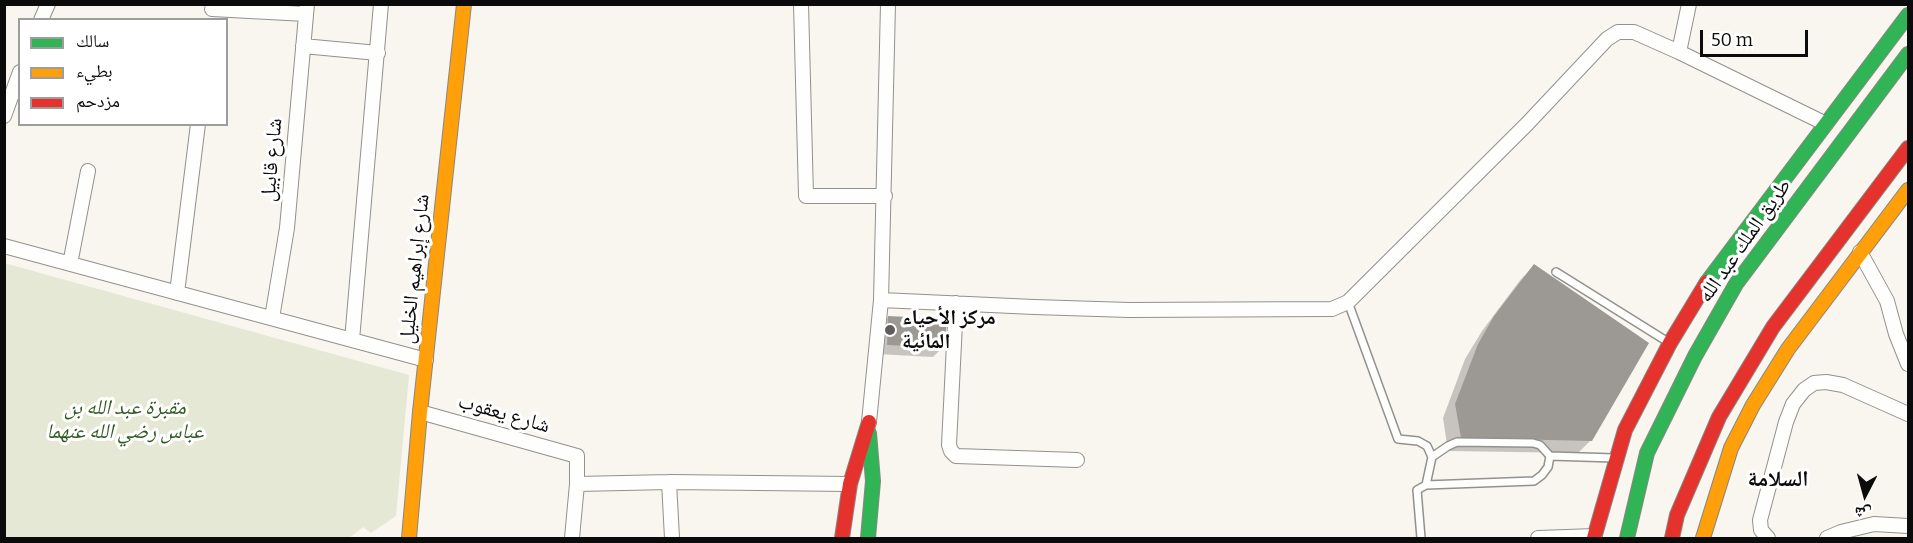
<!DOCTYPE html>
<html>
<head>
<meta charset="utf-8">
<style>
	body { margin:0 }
	#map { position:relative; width:1913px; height:543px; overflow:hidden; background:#f9f6ef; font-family:Bitter,"Noto Naskh Arabic",serif }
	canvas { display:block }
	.frame { position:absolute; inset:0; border:6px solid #0b0b0b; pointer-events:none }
	.legend { position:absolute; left:18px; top:18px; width:210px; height:108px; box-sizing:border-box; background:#fff; border:2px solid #9d9d9d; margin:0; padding:8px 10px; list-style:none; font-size:18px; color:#0b0b0b }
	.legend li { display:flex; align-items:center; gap:12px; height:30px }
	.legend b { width:30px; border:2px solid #9d9d9d }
	.north { position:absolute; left:1835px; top:465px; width:60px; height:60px; -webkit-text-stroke:4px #fff; paint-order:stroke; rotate:186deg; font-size:16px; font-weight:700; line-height:24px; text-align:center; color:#0b0b0b }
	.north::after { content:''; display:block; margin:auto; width:21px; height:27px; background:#0b0b0b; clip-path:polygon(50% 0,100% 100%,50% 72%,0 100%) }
	.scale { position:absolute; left:1700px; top:30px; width:108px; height:27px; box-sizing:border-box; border:3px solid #0b0b0b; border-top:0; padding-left:8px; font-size:18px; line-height:21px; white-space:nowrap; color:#0b0b0b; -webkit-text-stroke:4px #fff; paint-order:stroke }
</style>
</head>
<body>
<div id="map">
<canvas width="1913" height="543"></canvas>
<div class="frame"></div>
<ul class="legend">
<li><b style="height:8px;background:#30b455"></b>سالك</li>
<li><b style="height:8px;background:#ff9f0a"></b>بطيء</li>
<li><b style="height:8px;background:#e5322d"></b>مزدحم</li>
</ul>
<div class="north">ش</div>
<div class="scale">50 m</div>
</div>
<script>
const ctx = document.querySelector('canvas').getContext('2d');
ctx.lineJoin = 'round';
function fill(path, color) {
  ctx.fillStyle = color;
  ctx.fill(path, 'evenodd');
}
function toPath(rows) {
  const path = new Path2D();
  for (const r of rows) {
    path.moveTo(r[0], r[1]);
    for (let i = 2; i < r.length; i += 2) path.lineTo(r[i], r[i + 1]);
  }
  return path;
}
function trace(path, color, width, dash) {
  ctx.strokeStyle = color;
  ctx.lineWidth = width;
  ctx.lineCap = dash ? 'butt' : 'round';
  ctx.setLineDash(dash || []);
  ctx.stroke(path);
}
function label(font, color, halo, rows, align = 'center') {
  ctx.font = font + ' Bitter,"Noto Naskh Arabic",serif';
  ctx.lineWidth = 6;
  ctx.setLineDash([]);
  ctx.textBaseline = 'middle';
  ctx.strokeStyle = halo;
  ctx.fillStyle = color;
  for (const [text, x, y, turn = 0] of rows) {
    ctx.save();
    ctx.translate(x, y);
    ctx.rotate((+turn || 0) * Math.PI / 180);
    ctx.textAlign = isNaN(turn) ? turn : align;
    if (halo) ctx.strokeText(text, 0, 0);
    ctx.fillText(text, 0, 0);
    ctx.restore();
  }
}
const cemetery = toPath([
	[4,263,409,375,396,516,371,533,363,527,349,538,5,538]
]);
const shadow = toPath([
	[1534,266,1591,440,1578,453,1448,451,1443,418,1465,359,1482,331,1521,279],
	[888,317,943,347,933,357,877,354,878,327]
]);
const building = toPath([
	[1534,264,1649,343,1592,441,1461,438,1455,404,1478,344,1494,316],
	[888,316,947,319,944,348,887,345]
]);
const lane = toPath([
	[1556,272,1668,342],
	[1348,302,1398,439,1418,441,1427,446,1432,457,1426,485,1417,490,1421,538],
	[1432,457,1448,446,1457,442,1533,443,1540,445,1550,456,1614,458],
	[1426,485,1534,481,1542,475,1548,467,1550,456]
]);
const street = toPath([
	[801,4,806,196,885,196],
	[212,9,306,14],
	[41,20,48,4],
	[303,46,378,53],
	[1679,52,1689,4],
	[4,116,20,72],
	[4,246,426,360],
	[1860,252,1887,301,1896,334,1908,364],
	[70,264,88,171],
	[177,293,198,124],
	[881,300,1034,307,1129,310,1332,309,1348,302,1527,124,1607,39,1618,32,1634,32,1679,52,1826,124],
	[956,303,949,445,951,451,956,456,1077,460],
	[272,318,287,228,307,4],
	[352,340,381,4],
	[420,412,577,456,577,484,572,538],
	[869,422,881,300,888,4],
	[669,482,672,538],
	[577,484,669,482,850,484],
	[1538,538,1595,536],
	[1768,538,1761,530,1760,520,1786,422,1793,404,1804,390,1814,383,1826,382,1843,385,1908,414],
	[1827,538,1841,532,1874,524,1908,526]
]);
const fast = toPath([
	[1707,282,1908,15],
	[868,538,873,481,869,433],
	[1627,538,1647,453,1695,356,1736,284,1908,54]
]);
const slow = toPath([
	[409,538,420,412,464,4],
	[1703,538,1731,448,1753,405,1788,349,1908,190]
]);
const jam = toPath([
	[842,538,850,484,869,422],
	[1594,538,1625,430,1670,343,1707,282],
	[1672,538,1677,515,1719,417,1773,327,1908,148]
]);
const markers = [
	[890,330,6,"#5e5d5b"]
];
const streetNames = [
	["شارع قابيل",272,160,-85],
	["طريق الملك عبد الله",1745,241,-55],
	["شارع إبراهيم الخليل",415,269,-84],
	["شارع يعقوب",504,414,16]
];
const poiNames = [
	["مركز الأحياء",902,318],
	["المائية",902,342]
];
const parkNames = [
	["مقبرة عبد الله بن",125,408],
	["عباس رضي الله عنهما",125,432]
];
const neighbourhoodNames = [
	["السلامة",1778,480]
];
fill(cemetery, '#e4e8d5');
fill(shadow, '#0003');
fill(building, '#9c9995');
trace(lane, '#92918e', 10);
trace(street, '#92918e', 16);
trace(fast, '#898784', 16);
trace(slow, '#898784', 16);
trace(jam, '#898784', 16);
trace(lane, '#fefefd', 7);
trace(street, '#fefefd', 14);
trace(fast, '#30b455', 14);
trace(slow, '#ff9f0a', 14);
trace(jam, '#e5322d', 14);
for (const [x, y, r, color] of markers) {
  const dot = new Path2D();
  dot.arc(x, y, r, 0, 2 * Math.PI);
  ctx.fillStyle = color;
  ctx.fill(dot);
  trace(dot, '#fff', 2);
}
label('21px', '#0b0b0b', '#fff', streetNames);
label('bold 21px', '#0b0b0b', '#fff', poiNames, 'left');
label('italic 21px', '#315b23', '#fff', parkNames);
label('bold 22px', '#0b0b0b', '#fff', neighbourhoodNames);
</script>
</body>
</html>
